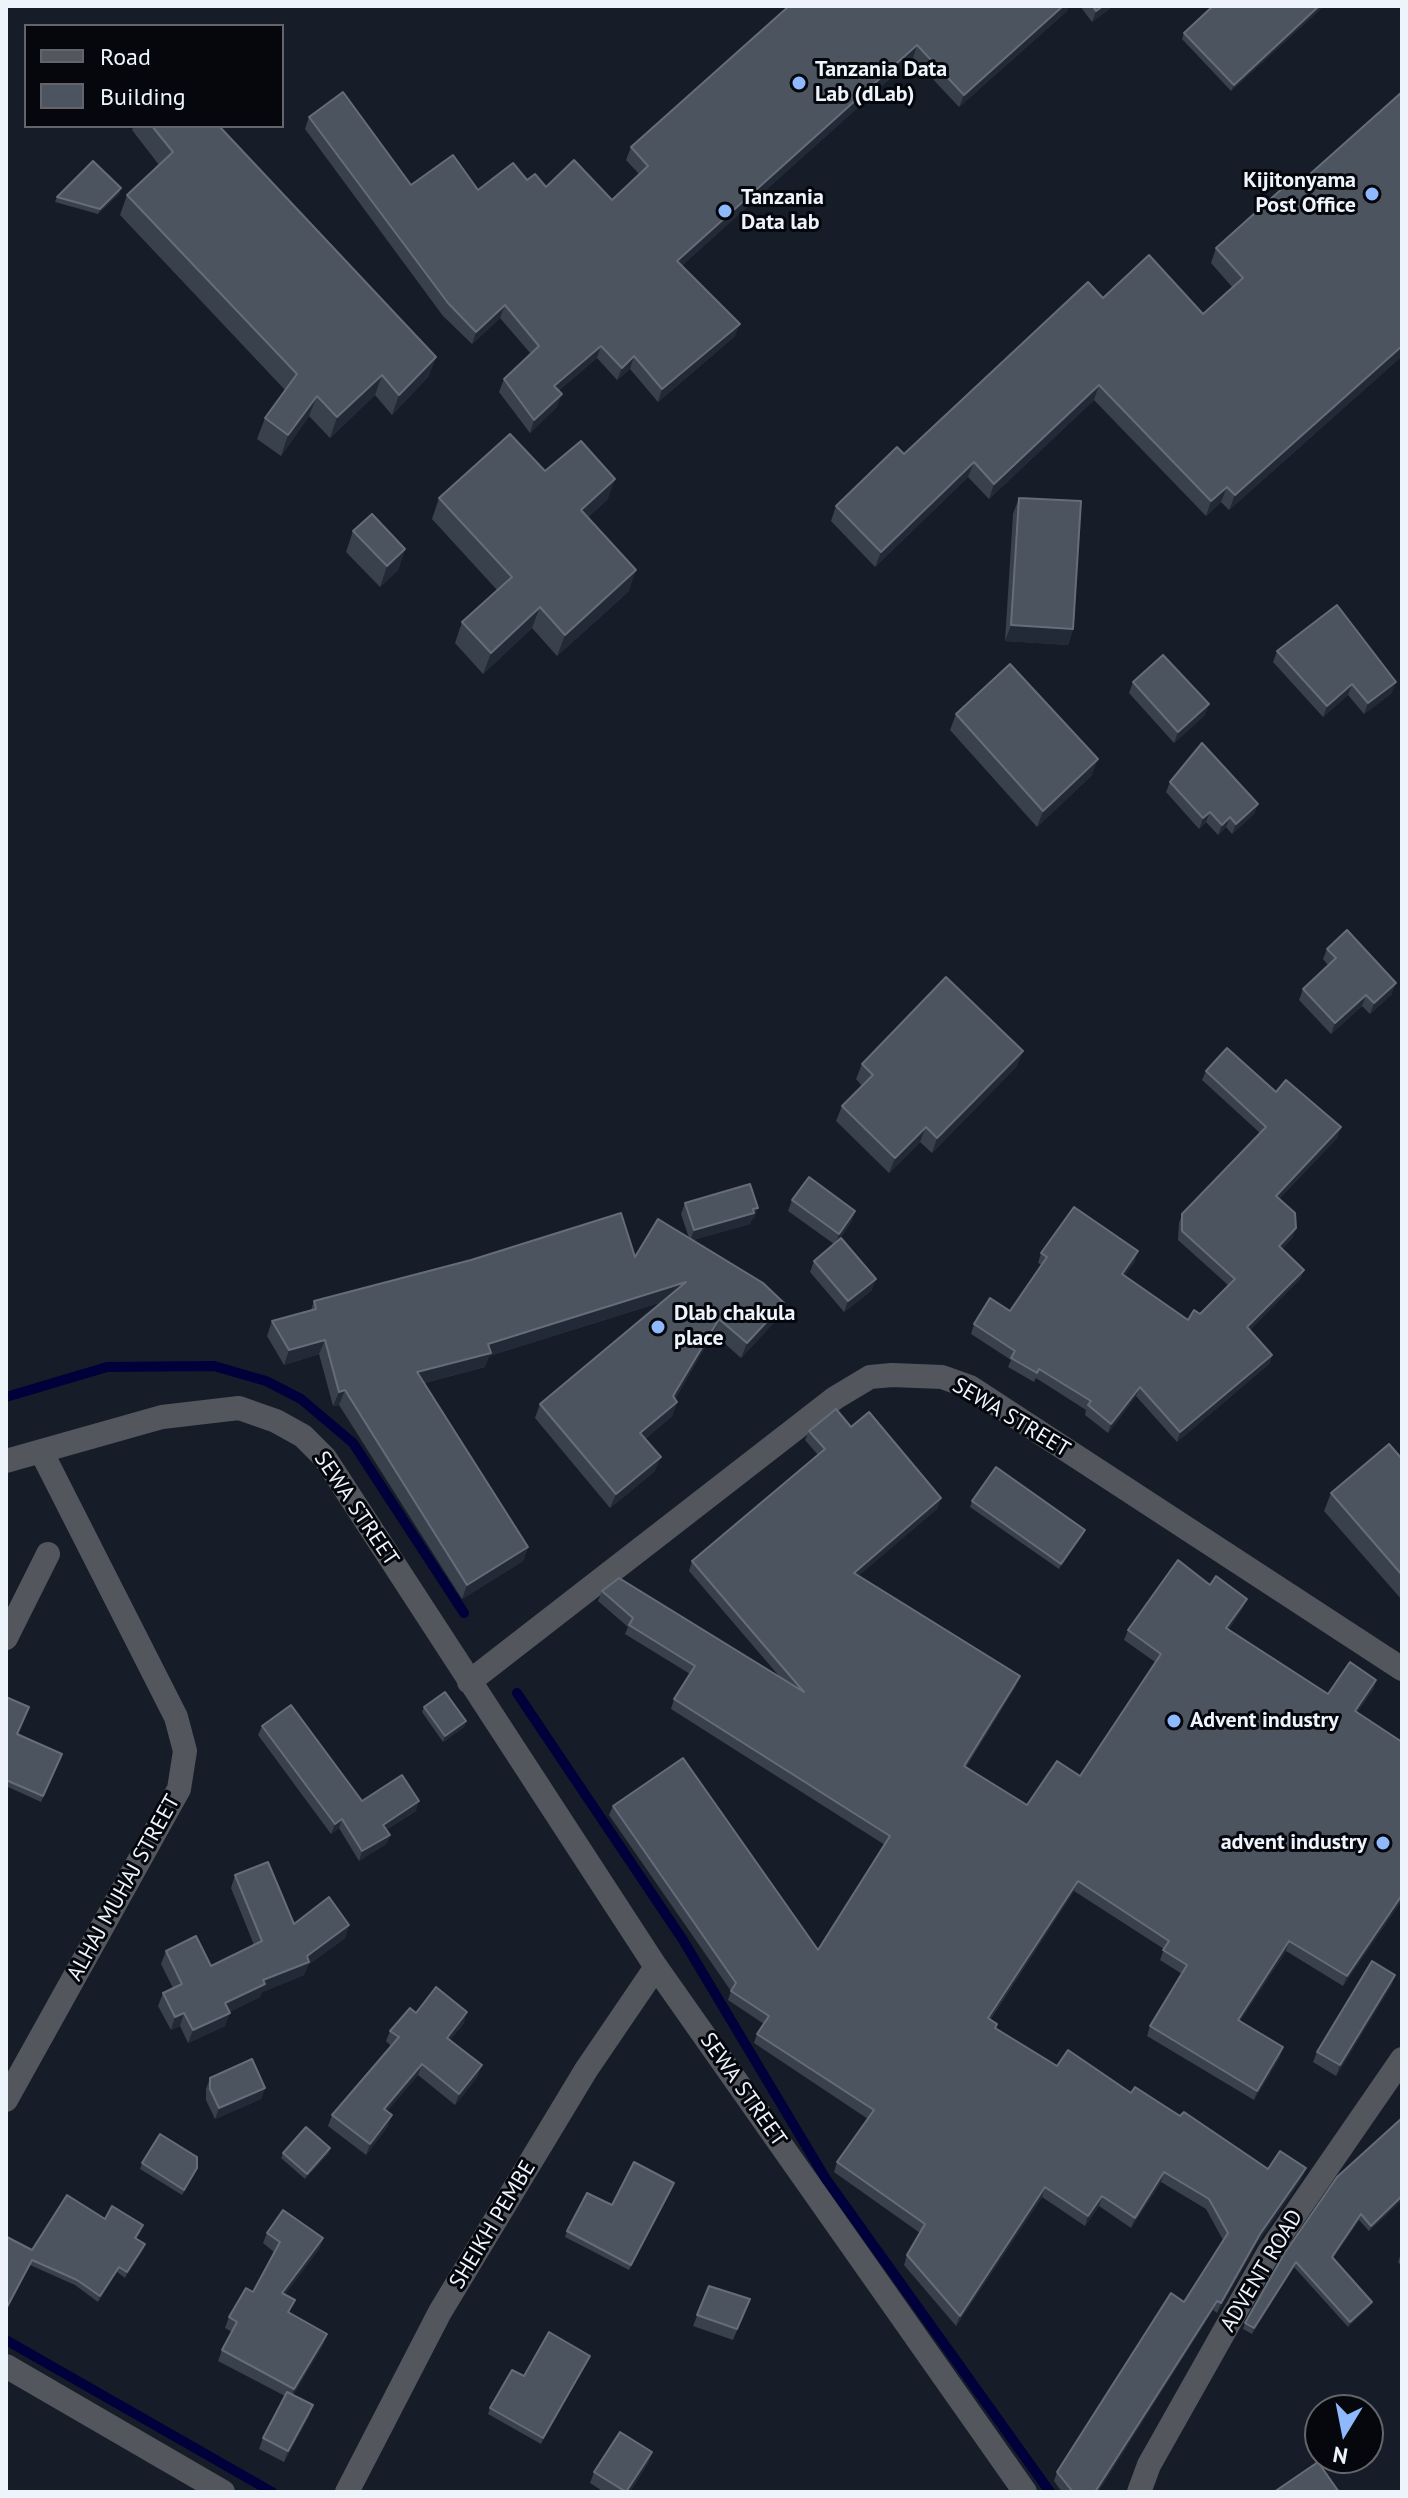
<!DOCTYPE html>
<html>
<head>
<meta charset="utf-8">
<style>
	body { margin:0 }
	#map { position:relative; width:1408px; height:2498px; overflow:hidden; background:#161d29; font-family:"PT Sans",sans-serif }
	canvas { display:block }
	.frame { position:absolute; inset:0; border:8px solid #eef4fc; pointer-events:none }
	.legend { position:absolute; left:24px; top:24px; width:260px; height:104px; box-sizing:border-box; background:#05070c; border:2px solid #62666c; margin:0; padding:10px 14px; list-style:none; font-size:24px; color:#eef4fc }
	.legend li { display:flex; align-items:center; gap:16px; height:40px }
	.legend b { width:40px; border:2px solid #62666c }
	.north { position:absolute; left:1304px; top:2394px; width:80px; height:80px; box-sizing:border-box; background:#05070c; border:2px solid #62666c; border-radius:50%; rotate:190deg; font-size:22px; font-weight:700; line-height:32px; text-align:center; color:#eef4fc }
	.north::after { content:''; display:block; margin:auto; width:28px; height:36px; background:#8eb9fd; clip-path:polygon(50% 0,100% 100%,50% 72%,0 100%) }
</style>
</head>
<body>
<div id="map">
<canvas width="1408" height="2498"></canvas>
<div class="frame"></div>
<ul class="legend">
<li><b style="height:10px;background:#53575d"></b>Road</li>
<li><b style="height:22px;background:#4c5460"></b>Building</li>
</ul>
<div class="north">N</div>
</div>
<script>
const ctx = document.querySelector('canvas').getContext('2d');
ctx.lineJoin = 'round';
function toPath(rows) {
  const path = new Path2D();
  for (const r of rows) {
    path.moveTo(r[0], r[1]);
    for (let i = 2; i < r.length; i += 2) path.lineTo(r[i], r[i + 1]);
  }
  return path;
}
function trace(path, color, width, dash) {
  ctx.strokeStyle = color;
  ctx.lineWidth = width;
  ctx.lineCap = dash ? 'butt' : 'round';
  ctx.setLineDash(dash || []);
  ctx.stroke(path);
}
function fill(path, color) {
  ctx.fillStyle = color;
  ctx.fill(path, 'evenodd');
}
function label(font, color, halo, rows, align = 'center') {
  ctx.font = font + ' "PT Sans",sans-serif';
  ctx.lineWidth = 6;
  ctx.setLineDash([]);
  ctx.textBaseline = 'middle';
  ctx.strokeStyle = halo;
  ctx.fillStyle = color;
  for (const [text, x, y, turn = 0] of rows) {
    ctx.save();
    ctx.translate(x, y);
    ctx.rotate((+turn || 0) * Math.PI / 180);
    ctx.textAlign = isNaN(turn) ? turn : align;
    if (halo) ctx.strokeText(text, 0, 0);
    ctx.fillText(text, 0, 0);
    ctx.restore();
  }
}
const stream = toPath([
	[6,1397,107,1367,214,1366,266,1381,301,1399,353,1443,464,1613],
	[517,1693,683,1940,826,2179,1050,2492],
	[6,2340,272,2492]
]);
const street = toPath([
	[6,1461,162,1417,239,1408,276,1421,303,1436,325,1458,656,1967,1025,2492],
	[6,1638,48,1554],
	[469,1682,835,1398,870,1377,892,1375,942,1377,970,1387,1402,1669],
	[6,2100,179,1789,185,1751,176,1717,42,1453],
	[6,2366,223,2492],
	[347,2492,440,2312,586,2070,656,1967],
	[1139,2492,1149,2465,1269,2252,1402,2059]
]);
const wall = toPath([
	[789,6,1069,6,1067,11,959,107,913,58,682,265,735,336,658,402,630,369,617,380,597,358,558,391,557,407,530,433,499,392,504,379,531,354,500,318,472,344,443,316,305,129,309,117,411,185,478,190,527,180,546,187,612,200,639,174,626,160,631,147],
	[1080,6,1113,6,1092,22],
	[1213,6,1324,6,1231,91,1182,39,1184,33],
	[1402,92,1402,356,1229,510,1221,502,1206,516,1094,400,989,499,968,477,875,567,831,521,836,506,904,454,1103,298,1203,314,1233,288,1211,263,1216,248,1300,183],
	[134,126,219,126,436,357,428,377,392,415,375,395,330,438,309,416,281,456,257,439,265,418,285,390,120,215,127,195,159,165,132,130],
	[121,188,119,194,98,214,55,202,57,197],
	[439,498,608,499,588,517,629,591,557,656,532,628,483,674,455,643,462,622,497,590,432,519],
	[1019,498,1073,629,1068,645,1005,641,1013,514],
	[353,531,405,549,398,570,380,587,346,552],
	[1277,651,1392,693,1364,714,1348,695,1323,717,1273,662],
	[1133,682,1205,715,1174,743,1129,693],
	[956,714,1092,775,1037,827,950,730],
	[1170,782,1258,804,1254,814,1232,834,1226,827,1218,835,1206,822,1199,829,1166,792],
	[1327,949,1392,994,1370,1014,1362,1006,1331,1034,1299,1000,1303,989,1328,965,1323,959],
	[862,1064,1017,1066,932,1153,920,1142,889,1173,836,1121,842,1106,862,1086,856,1079],
	[1206,1071,1276,1092,1338,1137,1279,1199,1293,1237,1282,1249,1304,1270,1300,1279,1250,1330,1272,1355,1269,1364,1177,1442,1136,1396,1108,1433,1085,1415,1086,1410,1036,1378,1034,1382,1008,1367,1011,1360,971,1334,974,1324,1010,1311,1042,1265,1038,1263,1041,1253,1135,1261,1124,1276,1188,1320,1200,1314,1228,1285,1178,1240,1179,1223,1182,1214,1260,1133,1202,1080],
	[792,1200,855,1211,851,1222,838,1241,872,1290,844,1312,810,1272,814,1261,834,1244,788,1211],
	[685,1203,754,1219,752,1219,750,1224,693,1240,779,1317,741,1358,713,1333,675,1399,677,1402,672,1416,645,1439,655,1471,610,1508,535,1418,540,1404,662,1302,489,1356,485,1367,424,1383,528,1547,523,1561,462,1599,339,1405,333,1406,319,1354,284,1365,267,1336,272,1321,311,1310,314,1301,635,1257,689,1238,681,1214],
	[851,1427,938,1508,858,1576,1016,1686,966,1767,1027,1805,1080,1776,1155,1662,1124,1640,1128,1630,1210,1585,1243,1608,1228,1630,1328,1694,1376,1680,1373,1690,1357,1712,1402,1900,1343,1986,1286,1951,1240,2021,1280,2057,1254,2100,1147,2036,1150,2026,1182,1974,1160,1960,1164,1949,1074,1891,990,2020,997,2024,996,2029,1057,2066,1131,2093,1180,2116,1268,2169,1302,2178,1257,2243,1217,2313,1213,2310,1098,2492,1062,2492,1054,2481,1057,2472,1184,2302,1223,2240,1206,2209,1161,2182,1131,2228,1099,2206,1085,2226,1042,2197,956,2326,904,2265,907,2255,920,2233,834,2172,837,2162,868,2119,754,2043,757,2034,764,2024,728,2000,731,1991,609,1815,613,1806,818,1950,885,1845,671,1709,674,1699,690,1674,625,1634,628,1627,598,1601,602,1591,779,1676,689,1571,692,1561,818,1455,805,1440,809,1431],
	[1402,1459,1402,1600,1324,1511,1331,1493],
	[972,1501,1083,1535,1059,1569,970,1507],
	[6,1697,17,1734,62,1754,41,1802,6,1786],
	[424,1707,466,1721,464,1727,443,1742,422,1712],
	[262,1726,362,1801,416,1811,386,1830,390,1835,386,1844,359,1861,339,1828,331,1834,258,1735],
	[235,1875,294,1924,349,1925,345,1938,308,1965,304,1975,262,1992,260,1997,229,2012,225,2026,188,2043,180,2026,171,2030,158,2006,163,1993,173,1988,161,1964,166,1951,211,1966,254,1945,231,1888],
	[1395,1975,1391,1986,1336,2076,1313,2062,1317,2052],
	[416,2013,464,2023,450,2040,478,2076,455,2105,418,2075,387,2111,388,2126,366,2155,328,2126,332,2115,391,2046,386,2041,390,2031],
	[210,2078,265,2088,261,2099,215,2119,206,2100,206,2089],
	[1402,2118,1402,2200,1369,2231,1359,2220,1333,2258,1369,2307,1348,2327,1294,2267,1252,2334,1243,2329,1245,2323],
	[330,2148,328,2154,305,2179,281,2158,283,2153],
	[142,2163,195,2173,182,2195,140,2169],
	[672,2189,629,2270,565,2237,567,2231,612,2205],
	[105,2219,141,2231,136,2239,145,2244,143,2250,125,2278,117,2272,98,2302,75,2285,30,2265,6,2311,6,2239,32,2250],
	[267,2233,323,2238,319,2249,285,2294,290,2313,327,2334,323,2345,293,2395,313,2405,309,2416,284,2462,259,2449,263,2438,285,2396,218,2361,222,2350,232,2332,225,2328,229,2317,253,2292,274,2252,263,2243],
	[1402,2254,1402,2267,1398,2262,1400,2256],
	[709,2286,750,2299,733,2340,693,2326],
	[590,2356,541,2444,488,2414,490,2408,524,2376],
	[652,2452,648,2463,630,2492,604,2492,590,2483,594,2472]
]);
const shadedWall = toPath([
	[1063,6,1069,6,1067,11,959,107,964,95],
	[1103,6,1113,6,1092,22,1096,11],
	[1319,6,1324,6,1231,91,1234,85],
	[917,45,913,58,673,274,677,261],
	[121,188,119,194,98,214,100,209],
	[505,305,500,318,472,344,476,332],
	[740,324,735,336,658,402,662,389],
	[601,346,597,358,549,398,554,386],
	[1402,346,1402,356,1229,510,1235,495],
	[634,356,630,369,617,380,622,368],
	[436,357,428,377,392,415,399,395],
	[382,375,375,395,330,438,337,417],
	[1099,385,1094,400,989,499,994,484],
	[562,394,557,407,530,433,534,420],
	[317,396,309,416,281,456,288,435],
	[974,462,968,477,875,567,881,552],
	[615,479,608,499,573,530,581,510],
	[1227,487,1221,502,1206,516,1211,501],
	[405,549,398,570,380,587,387,566],
	[636,570,629,591,557,656,565,635],
	[540,607,532,628,483,674,491,653],
	[1011,625,1073,629,1068,645,1005,641],
	[1396,682,1392,693,1364,714,1368,703],
	[1352,684,1348,695,1323,717,1327,706],
	[1209,704,1205,715,1174,743,1178,732],
	[1098,759,1092,775,1037,827,1043,811],
	[1258,804,1254,814,1232,834,1236,824],
	[1210,812,1206,822,1199,829,1203,818],
	[1230,817,1226,827,1218,835,1222,825],
	[1396,983,1392,994,1370,1014,1374,1003],
	[1366,995,1362,1006,1331,1034,1335,1023],
	[1023,1051,1017,1066,932,1153,937,1138],
	[926,1127,920,1142,889,1173,895,1158],
	[1341,1127,1338,1137,1272,1206,1276,1196],
	[758,1208,754,1219,752,1219,750,1224,690,1241,694,1230],
	[855,1211,851,1222,835,1245,839,1234],
	[1296,1228,1293,1237,1276,1255,1279,1246],
	[1138,1251,1135,1261,1119,1284,1122,1274],
	[1304,1270,1300,1279,1244,1336,1247,1327],
	[876,1279,872,1290,844,1312,848,1301],
	[686,1282,681,1296,489,1356,485,1367,411,1386,417,1372,488,1344],
	[784,1303,779,1317,741,1358,747,1343],
	[719,1319,713,1333,669,1409,677,1402,672,1416,635,1447,640,1433,673,1396],
	[325,1340,319,1354,284,1365,289,1350],
	[1272,1355,1269,1364,1177,1442,1180,1432],
	[1140,1387,1136,1396,1108,1433,1111,1424],
	[345,1390,339,1405,333,1406,339,1392],
	[661,1457,655,1471,610,1508,616,1494],
	[941,1498,938,1508,850,1583,854,1573],
	[1085,1530,1083,1535,1059,1569,1061,1564],
	[528,1547,523,1561,462,1599,467,1585],
	[1247,1599,1243,1608,1223,1638,1226,1628],
	[1020,1676,1016,1686,960,1775,964,1766],
	[1376,1680,1373,1690,1352,1720,1355,1711],
	[466,1721,464,1727,443,1742,445,1736],
	[419,1801,416,1811,380,1834,383,1825],
	[342,1819,339,1828,331,1834,335,1824],
	[390,1835,386,1844,359,1861,362,1851],
	[1078,1881,1074,1891,984,2028,988,2018],
	[1402,1895,1402,1900,1343,1986,1347,1976],
	[349,1925,345,1938,308,1965,304,1975,262,1992,260,1997,220,2016,225,2003,263,1980,307,1956],
	[1289,1941,1286,1951,1234,2030,1238,2020],
	[1395,1975,1391,1986,1336,2076,1340,2065],
	[467,2012,464,2023,443,2049,447,2038],
	[184,2013,180,2026,171,2030,175,2017],
	[230,2013,225,2026,188,2043,193,2030],
	[1283,2047,1280,2057,1254,2100,1257,2091],
	[422,2064,418,2075,380,2120,384,2109],
	[482,2065,478,2076,455,2105,459,2094],
	[265,2088,261,2099,215,2119,219,2108],
	[392,2115,388,2126,366,2155,370,2144],
	[330,2148,328,2154,305,2179,307,2174],
	[1306,2168,1302,2178,1257,2243,1217,2313,1221,2303,1260,2234],
	[1164,2172,1161,2182,1131,2228,1135,2218],
	[1045,2187,1042,2197,956,2326,960,2316],
	[1102,2196,1099,2206,1085,2226,1088,2216],
	[1402,2196,1402,2200,1369,2231,1371,2226],
	[1361,2214,1359,2220,1330,2263,1332,2257],
	[323,2238,319,2249,278,2304,282,2293],
	[145,2244,143,2250,125,2278,127,2272],
	[1296,2262,1294,2267,1252,2334,1254,2328],
	[119,2267,117,2272,98,2302,100,2296],
	[1217,2301,1213,2310,1098,2492,1095,2492],
	[1372,2302,1369,2307,1348,2327,1350,2322],
	[327,2334,323,2345,291,2399,294,2389],
	[590,2356,588,2361,541,2444,543,2438],
	[313,2405,309,2416,284,2462,288,2451],
	[652,2452,648,2463,630,2492,626,2492]
]);
const building = toPath([
	[789,6,1063,6,964,95,917,45,677,261,740,324,662,389,634,356,622,368,601,346,554,386,562,394,534,420,504,379,539,346,505,305,476,332,448,303,309,117,343,92,411,185,453,155,478,190,513,163,527,180,535,174,546,187,574,160,612,200,648,166,631,147,789,6],
	[1093,6,1103,6,1096,11,1093,6],
	[1213,6,1319,6,1234,85,1184,33,1213,6],
	[1402,92,1402,346,1235,495,1227,487,1211,501,1099,385,994,484,974,462,881,552,836,506,897,447,904,454,1088,282,1103,298,1149,255,1203,314,1243,278,1216,248,1295,177,1300,183,1402,92],
	[152,126,219,126,436,357,399,395,382,375,337,417,317,396,288,435,265,418,297,374,127,195,173,152,152,126],
	[93,161,121,188,100,209,57,197,93,161],
	[510,434,545,471,581,441,615,479,581,510,636,570,565,635,540,607,491,653,462,622,512,577,439,498,510,434],
	[1019,498,1081,501,1073,629,1011,625,1019,498],
	[372,514,405,549,387,566,353,531,372,514],
	[1337,605,1396,682,1368,703,1352,684,1327,706,1277,651,1337,605],
	[1163,655,1209,704,1178,732,1133,682,1163,655],
	[1010,664,1098,759,1043,811,956,714,1010,664],
	[1202,743,1258,804,1236,824,1230,817,1222,825,1210,812,1203,818,1170,782,1202,743],
	[1347,930,1396,983,1374,1003,1366,995,1335,1023,1303,989,1336,958,1327,949,1347,930],
	[946,977,1023,1051,937,1138,926,1127,895,1158,842,1106,873,1075,862,1064,946,977],
	[1227,1048,1276,1092,1286,1080,1341,1127,1276,1196,1295,1213,1296,1228,1279,1246,1304,1270,1247,1327,1272,1355,1180,1432,1140,1387,1111,1424,1088,1405,1091,1401,1039,1369,1037,1373,1011,1358,1015,1351,974,1324,990,1298,1010,1311,1047,1257,1041,1253,1074,1207,1138,1251,1122,1274,1188,1320,1194,1310,1200,1314,1235,1279,1182,1231,1182,1214,1266,1127,1206,1071,1227,1048],
	[809,1177,855,1211,839,1234,792,1200,809,1177],
	[750,1184,758,1208,753,1209,754,1213,694,1230,685,1203,750,1184],
	[621,1213,635,1257,658,1219,763,1283,784,1303,747,1343,719,1319,673,1396,677,1402,640,1433,661,1457,616,1494,540,1404,686,1282,488,1344,491,1353,417,1372,528,1547,467,1585,345,1390,339,1392,325,1340,289,1350,272,1321,316,1309,314,1301,471,1260,621,1213],
	[841,1238,876,1279,848,1301,814,1261,841,1238],
	[836,1409,851,1427,869,1412,941,1498,854,1573,1020,1676,964,1766,1027,1805,1057,1761,1080,1776,1161,1654,1128,1630,1178,1560,1210,1585,1216,1576,1247,1599,1226,1628,1328,1694,1350,1662,1376,1680,1355,1711,1402,1742,1402,1895,1347,1976,1289,1941,1238,2020,1283,2047,1257,2091,1150,2026,1187,1965,1163,1950,1169,1941,1078,1881,988,2018,997,2024,995,2028,1057,2066,1068,2050,1131,2093,1135,2087,1180,2116,1184,2112,1268,2169,1280,2151,1306,2168,1260,2234,1221,2303,1217,2301,1095,2492,1073,2492,1057,2472,1171,2293,1184,2302,1228,2233,1209,2199,1164,2172,1135,2218,1102,2196,1088,2216,1045,2187,960,2316,907,2255,925,2224,837,2162,874,2110,757,2034,769,2016,731,1991,736,1983,613,1806,683,1758,818,1950,890,1836,674,1699,695,1666,629,1625,633,1618,602,1591,619,1578,804,1692,692,1561,825,1449,809,1431,836,1409],
	[1389,1444,1402,1459,1402,1575,1331,1493,1389,1444],
	[996,1467,1085,1530,1061,1564,972,1501,996,1467],
	[445,1692,466,1721,445,1736,424,1707,445,1692],
	[6,1697,29,1707,17,1734,62,1754,43,1796,6,1780,6,1697],
	[291,1705,362,1801,402,1775,419,1801,383,1825,390,1835,362,1851,342,1819,335,1824,262,1726,291,1705],
	[268,1862,294,1924,329,1897,349,1925,307,1956,309,1962,263,1980,265,1984,225,2003,230,2013,193,2030,184,2013,175,2017,163,1993,182,1984,166,1951,196,1936,211,1966,262,1941,235,1875,268,1862],
	[1372,1961,1395,1975,1340,2065,1317,2052,1372,1961],
	[436,1987,467,2012,447,2038,482,2065,459,2094,422,2064,384,2109,392,2115,370,2144,332,2115,399,2037,390,2031,410,2008,416,2013,436,1987],
	[252,2059,265,2088,219,2108,210,2089,210,2078,252,2059],
	[1402,2118,1402,2196,1371,2226,1361,2214,1332,2257,1372,2302,1350,2322,1296,2262,1254,2328,1245,2323,1284,2254,1337,2177,1402,2118],
	[306,2127,330,2148,307,2174,283,2153,306,2127],
	[160,2134,197,2157,197,2168,184,2190,142,2163,160,2134],
	[634,2162,674,2183,631,2265,567,2231,587,2193,612,2205,634,2162],
	[67,2195,105,2219,112,2206,143,2225,135,2238,145,2244,127,2272,119,2267,100,2296,77,2280,32,2260,7,2307,6,2306,7,2237,32,2250,67,2195],
	[283,2210,323,2238,282,2293,295,2300,288,2312,327,2334,294,2389,222,2350,237,2322,229,2317,246,2288,253,2292,280,2242,267,2233,283,2210],
	[709,2286,750,2299,737,2329,697,2315,709,2286],
	[549,2332,590,2356,543,2438,490,2408,512,2370,524,2376,549,2332],
	[287,2392,313,2405,288,2451,263,2438,287,2392],
	[620,2432,652,2452,626,2492,594,2472,620,2432],
	[1318,2462,1339,2492,1274,2492,1318,2462]
]);
const markers = [
	[799,83,8,"#8eb9fd"],
	[1372,194,8,"#8eb9fd"],
	[725,211,8,"#8eb9fd"],
	[658,1327,8,"#8eb9fd"],
	[1174,1721,8,"#8eb9fd"],
	[1383,1843,8,"#8eb9fd"]
];
const poiNames = [
	["Tanzania Data",815,70],
	["Lab (dLab)",815,95],
	["Kijitonyama",1356,181,"right"],
	["Post Office",1356,206,"right"],
	["Tanzania",741,198],
	["Data lab",741,223],
	["Dlab chakula",674,1314],
	["place",674,1339],
	["Advent industry",1190,1721],
	["advent industry",1367,1843,"right"]
];
const streetNames = [
	["SEWA STREET",1011,1418,31],
	["SEWA STREET",356,1509,56],
	["ALHAJ MUHAJ STREET",124,1888,-61],
	["SEWA STREET",743,2090,55],
	["SHEIKH PEMBE",493,2225,-59],
	["ADVENT ROAD",1262,2271,-59]
];
trace(stream, '#00003a', 10);
trace(street, '#53575d', 24);
fill(wall, '#39414d');
fill(shadedWall, '#232a37');
fill(building, '#4c5460');
trace(building, '#666d78', 2);
for (const [x, y, r, color] of markers) {
  const dot = new Path2D();
  dot.arc(x, y, r, 0, 2 * Math.PI);
  ctx.fillStyle = color;
  ctx.fill(dot);
  trace(dot, '#05070c', 3);
}
label('bold 22px', '#eef4fc', '#05070c', poiNames, 'left');
label('22px', '#eef4fc', '#05070c', streetNames);
</script>
</body>
</html>
